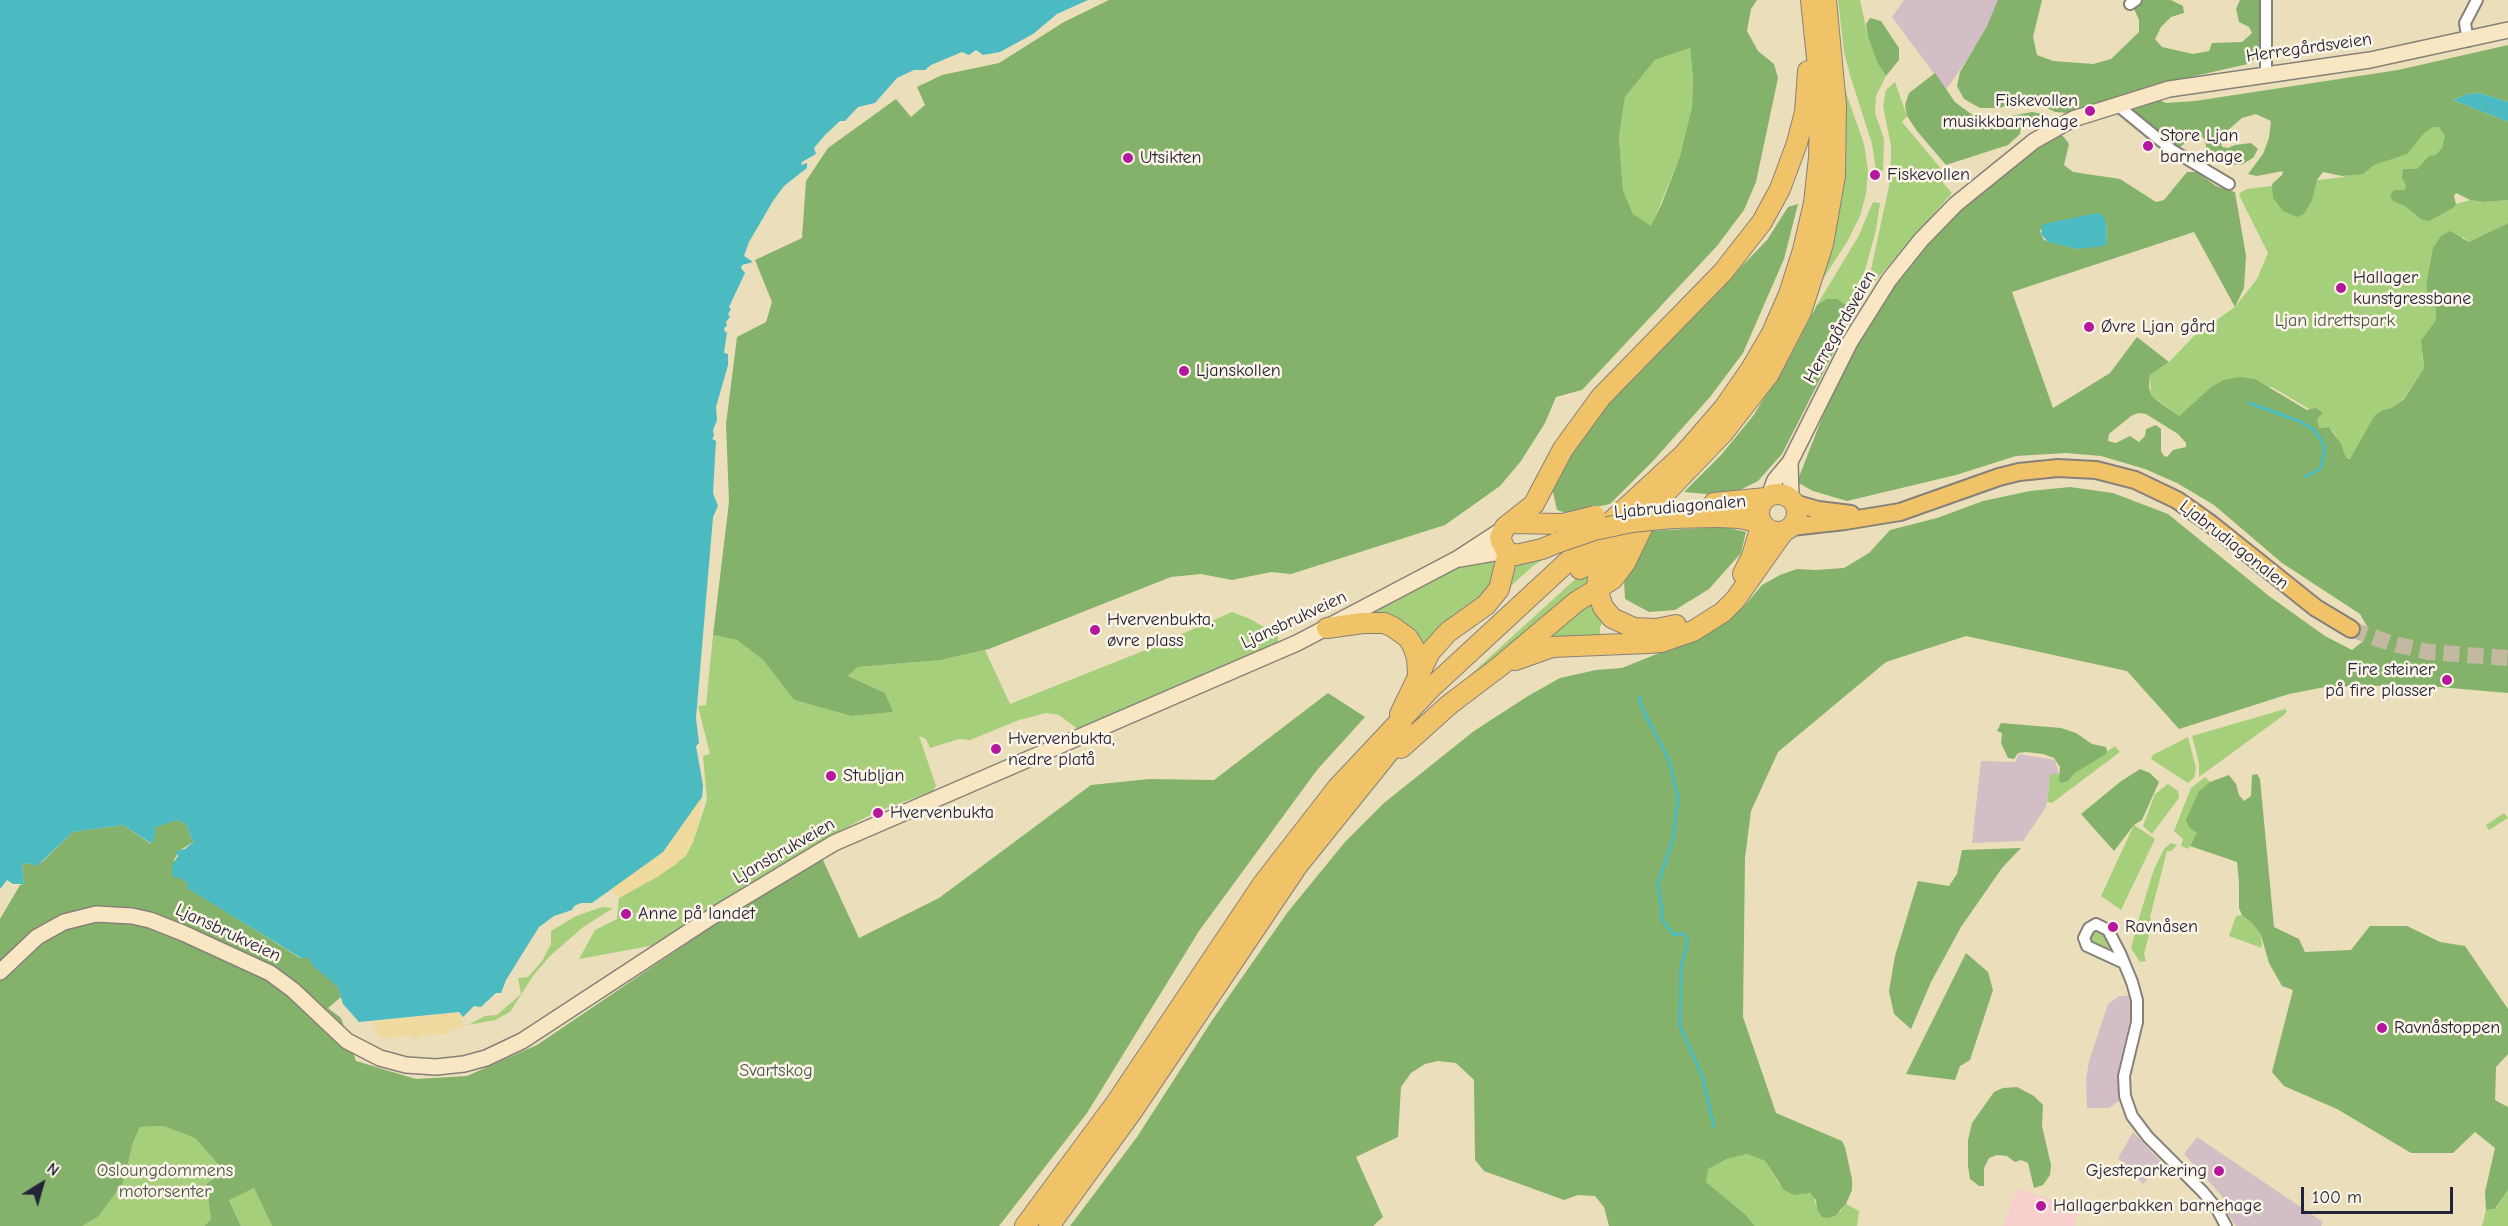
<!DOCTYPE html>
<html>
<head>
<meta charset="utf-8">
<style>
	body { margin:0 }
	#map { position:relative; width:2508px; height:1226px; overflow:hidden; background:#ebdfbb; font-family:"Comic Neue",sans-serif }
	canvas { display:block }
	.north { position:absolute; left:12px; top:1154px; width:60px; height:60px; -webkit-text-stroke:4px #fcf5e5; paint-order:stroke; rotate:37deg; font-size:16px; font-weight:700; line-height:24px; text-align:center; color:#22223b }
	.north::after { content:''; display:block; margin:auto; width:21px; height:27px; background:#22223b; clip-path:polygon(50% 0,100% 100%,50% 72%,0 100%) }
	.scale { position:absolute; left:2301px; top:1187px; width:152px; height:27px; box-sizing:border-box; border:3px solid #22223b; border-top:0; padding-left:8px; font-size:18px; line-height:21px; white-space:nowrap; color:#22223b; -webkit-text-stroke:4px #fcf5e5; paint-order:stroke }
</style>
</head>
<body>
<div id="map">
<canvas width="2508" height="1226"></canvas>
<div class="north">N</div>
<div class="scale">100 m</div>
</div>
<script>
const ctx = document.querySelector('canvas').getContext('2d');
ctx.lineJoin = 'round';
function fill(path, color) {
  ctx.fillStyle = color;
  ctx.fill(path, 'evenodd');
}
function toPath(rows) {
  const path = new Path2D();
  for (const r of rows) {
    if (r.length === 3) {
      path.moveTo(r[0] + r[2], r[1]);
      path.arc(r[0], r[1], r[2], 0, 2 * Math.PI);
      continue;
    }
    path.moveTo(r[0], r[1]);
    for (let i = 2; i < r.length; i += 2) path.lineTo(r[i], r[i + 1]);
  }
  return path;
}
function trace(path, color, width, dash) {
  ctx.strokeStyle = color;
  ctx.lineWidth = width;
  ctx.lineCap = dash ? 'butt' : 'round';
  ctx.setLineDash(dash || []);
  ctx.stroke(path);
}
function label(font, color, halo, rows, align = 'center') {
  ctx.font = font + ' "Comic Neue",sans-serif';
  ctx.lineWidth = 5;
  ctx.setLineDash([]);
  ctx.textBaseline = 'middle';
  ctx.strokeStyle = halo;
  ctx.fillStyle = color;
  for (const [text, x, y, turn = 0] of rows) {
    ctx.save();
    ctx.translate(x, y);
    ctx.rotate((+turn || 0) * Math.PI / 180);
    ctx.textAlign = isNaN(turn) ? turn : align;
    if (halo) ctx.strokeText(text, 0, 0);
    ctx.fillText(text, 0, 0);
    ctx.restore();
  }
}
const built = toPath([
	[2017,1189,2079,1208,2074,1226,2003,1226]
]);
const industrial = toPath([
	[1904,0,2005,0,1995,19,1946,90,1892,17],
	[2019,754,2055,760,2059,774,2050,774,2046,807,2023,841,1972,843,1981,761,2015,762],
	[2119,996,2130,996,2132,1012,2118,1069,2119,1101,2109,1108,2087,1108,2086,1080,2089,1061,2108,1004],
	[2133,1132,2163,1164,2143,1184,2118,1158],
	[2197,1137,2323,1222,2321,1226,2236,1226,2225,1209,2227,1205,2221,1195,2184,1154]
]);
const green = toPath([
	[1838,0,1860,0,1868,37,1877,62,1886,76,1876,96,1875,113,1884,139,1883,171,1876,170,1872,144,1850,75,1844,52],
	[1690,48,1693,78,1692,107,1680,156,1651,227,1633,214,1623,190,1619,137,1625,97,1655,60],
	[1842,81,1864,144,1868,171,1866,194,1860,216,1847,242,1823,279,1835,237,1840,204,1843,175],
	[1895,82,1907,116,1902,122,1948,177,1943,183,1952,193,1870,287,1869,279,1889,186,1891,159,1891,146,1883,106,1886,90],
	[2442,125,2461,156,2413,187,2456,204,2470,200,2484,202,2508,200,2508,223,2469,242,2463,237,2428,275,2426,285,2428,297,2436,310,2436,320,2422,355,2424,368,2404,398,2391,408,2383,410,2375,415,2353,457,2346,459,2335,434,2329,427,2319,428,2316,423,2317,418,2321,416,2272,387,2211,387,2179,416,2151,395,2150,375,2169,362,2194,336,2235,307,2257,279,2268,253,2239,195,2241,192,2247,189,2343,177,2383,158,2433,126],
	[1873,202,1880,203,1876,230,1853,314,1847,306,1817,305,1858,237],
	[1548,556,1533,566,1503,593,1513,565,1531,562],
	[1497,557,1495,586,1423,654,1361,616,1453,567],
	[1594,562,1592,587,1469,678,1469,676],
	[1592,595,1603,621,1600,627,1600,641,1532,647],
	[1232,612,1250,619,1278,635,1278,642,1079,730,1059,715,1046,713,1019,720,970,740,959,739,930,748,926,739,919,736,936,786,933,791,876,812,842,830,778,867,655,945,579,959,595,930,617,919,619,898,675,865,693,842,707,800,703,756,710,754,698,706,706,705,713,635,737,640,763,660,794,700,851,716,892,712,885,693,848,676,858,667,941,660,985,650,1010,704,1143,651],
	[2285,709,2287,711,2284,715,2199,777,2199,763,2192,736],
	[2188,737,2196,768,2194,778,2188,783,2151,759,2153,755],
	[2115,746,2120,752,2052,803,2047,802,2050,774,2061,774,2068,781,2075,773],
	[2205,777,2210,782,2199,791,2198,833,2188,849,2181,846,2183,839,2174,831,2191,788],
	[2168,784,2178,791,2179,798,2152,834,2143,826,2155,794],
	[2504,813,2508,818,2489,830,2486,825],
	[2134,825,2155,839,2121,910,2101,896],
	[2171,843,2177,845,2171,851,2167,851,2150,917,2152,923,2144,954,2146,961,2140,962,2131,948,2139,918,2154,869,2164,849],
	[602,907,613,908,582,928,550,956,533,976,510,1012,495,1020,468,1025,485,1016,497,1015,521,994,518,978,528,977,542,961,551,944,551,931,576,916],
	[2242,915,2253,924,2261,935,2262,948,2229,936,2236,916],
	[2101,931,2107,938,2110,951,2091,941,2092,933],
	[163,1126,195,1138,224,1171,206,1184,211,1219,204,1226,82,1226,98,1217,123,1183,133,1143,140,1127],
	[1747,1154,1765,1161,1779,1184,1800,1195,1806,1192,1814,1196,1817,1210,1840,1212,1846,1204,1859,1211,1857,1226,1755,1226,1745,1214,1706,1182,1707,1169,1727,1159],
	[254,1188,272,1226,241,1226,229,1199],
	[2508,1190,2508,1226,2482,1226,2486,1210,2496,1209]
]);
const forest = toPath([
	[1109,0,1757,0,1751,9,1747,31,1758,51,1774,64,1778,78,1756,182,1744,210,1717,246,1582,390,1556,397,1545,423,1521,461,1500,486,1445,525,1291,574,1271,572,1232,580,1201,574,1171,577,989,649,941,660,858,667,848,676,885,693,893,712,851,716,794,700,763,660,737,640,713,635,729,502,726,424,737,337,766,322,772,302,755,260,802,238,806,181,828,148,896,99,911,117,925,105,917,87,942,75,999,63,1064,22],
	[1690,48,1693,78,1692,107,1680,156,1662,203,1651,226,1633,214,1623,190,1619,137,1625,97,1655,60],
	[1998,0,2042,0,2033,37,2037,55,2053,61,2093,64,2111,59,2139,32,2139,20,2134,9,2140,0,2171,0,2183,6,2184,13,2171,17,2161,27,2155,39,2162,47,2193,54,2209,51,2212,43,2242,42,2252,33,2249,27,2239,22,2236,9,2240,0,2266,0,2261,53,2248,64,2168,82,2069,113,2055,112,2033,101,2024,101,1999,108,1980,108,1964,99,1957,86,1960,72,1986,28],
	[1870,18,1881,21,1899,48,1899,60,1886,76,1877,62,1868,37,1866,24],
	[2508,45,2508,102,2480,93,2467,94,2453,100,2508,122,2508,200,2484,202,2470,200,2456,193,2454,196,2456,204,2453,208,2429,221,2421,219,2405,206,2393,201,2390,195,2394,190,2405,190,2406,185,2402,178,2403,169,2417,169,2429,156,2436,155,2442,148,2445,136,2439,127,2433,127,2424,133,2407,154,2374,165,2363,174,2342,176,2323,172,2317,180,2312,200,2304,214,2297,217,2283,211,2273,198,2272,184,2282,175,2283,171,2257,176,2248,174,2263,154,2269,138,2271,121,2256,114,2242,118,2220,137,2222,147,2228,148,2235,145,2251,143,2258,149,2253,158,2241,165,2224,164,2207,153,2205,140,2196,130,2190,134,2183,145,2178,148,2132,110,2159,100,2166,103,2195,101,2398,70],
	[1935,73,1955,102,1971,114,1989,120,2032,112,2042,114,2043,121,2036,127,2021,126,2020,134,2008,145,1946,165,1917,131,1907,116,1905,105,1909,93],
	[2055,135,2063,136,2069,144,2064,165,2073,172,2120,179,2156,202,2164,200,2187,172,2197,172,2216,186,2235,192,2246,256,2244,288,2235,307,2194,232,2012,292,2053,408,2110,373,2137,337,2169,362,2150,375,2149,387,2151,395,2158,401,2179,416,2211,387,2224,380,2240,377,2255,379,2307,410,2316,408,2323,413,2317,419,2319,428,2329,427,2341,444,2346,458,2350,459,2375,415,2383,410,2391,408,2404,399,2424,368,2421,341,2436,320,2436,310,2428,297,2426,285,2433,248,2441,236,2450,231,2469,242,2508,223,2508,693,2416,685,2325,687,2289,694,2179,729,2127,671,1966,636,1886,662,1778,752,1751,811,1745,858,1743,1017,1776,1113,1842,1141,1845,1147,1852,1179,1852,1190,1846,1204,1835,1216,1827,1218,1822,1217,1817,1210,1816,1200,1810,1193,1794,1195,1784,1190,1765,1161,1747,1154,1727,1159,1708,1169,1706,1182,1745,1214,1755,1226,1609,1226,1604,1207,1595,1196,1578,1195,1564,1200,1484,1171,1475,1160,1474,1080,1456,1063,1438,1061,1425,1064,1411,1073,1401,1087,1398,1137,1356,1157,1383,1217,1373,1226,1070,1226,1137,1137,1213,1019,1287,913,1345,842,1384,803,1474,731,1528,696,1560,678,1596,670,1622,668,1694,639,1722,623,1745,605,1762,585,1780,575,1797,569,1816,570,1844,568,1869,553,1890,530,1937,518,1983,501,2030,491,2070,487,2113,493,2168,514,2269,596,2325,636,2352,650,2362,642,2368,628,2360,614,2282,563,2214,505,2177,483,2145,469,2101,456,2066,453,2016,456,1956,475,1847,501,1813,491,1797,482,1822,418,1862,333,1894,280,1973,197],
	[2106,222,2107,243,2077,249,2044,240,2041,234,2040,230],
	[2138,413,2146,414,2178,434,2186,443,2186,447,2173,450,2167,457,2164,456,2161,451,2161,429,2156,425,2146,429,2145,436,2139,442,2130,436,2116,443,2108,441,2109,434,2131,416],
	[1798,204,1784,259,1743,353,1710,397,1653,461,1610,504,1566,513,1557,510,1552,488,1560,468,1595,418,1767,240,1788,207],
	[1827,299,1837,299,1847,306,1853,314,1782,454,1758,481,1736,492,1717,495,1684,492,1721,455,1753,416,1791,355,1817,305],
	[1724,527,1746,532,1741,553,1709,589,1675,610,1649,612,1625,599,1624,581,1648,531],
	[1328,693,1365,717,1317,770,1199,931,1087,1113,999,1226,272,1226,254,1188,229,1200,241,1226,204,1226,211,1219,206,1184,224,1171,195,1138,163,1126,140,1127,133,1143,123,1183,98,1217,82,1226,0,1226,0,919,20,885,24,884,22,865,28,863,34,865,42,862,73,832,123,825,151,844,153,828,157,825,177,820,186,824,193,842,179,851,174,860,182,879,188,884,188,888,300,958,309,958,338,987,341,997,328,1008,341,1018,356,1061,416,1079,467,1076,537,1045,773,885,822,858,859,938,939,898,1091,785,1149,779,1214,780],
	[2001,723,2061,728,2076,733,2092,744,2106,747,2107,751,2106,754,2075,773,2068,781,2061,783,2059,780,2060,767,2054,758,2043,754,2026,752,2018,753,2014,759,2008,758,2001,743,2002,733,1997,731],
	[2140,769,2150,773,2159,782,2142,820,2134,825,2114,851,2081,814,2120,782],
	[2257,774,2260,779,2274,927,2299,939,2305,952,2351,950,2370,926,2407,926,2440,942,2465,946,2508,1009,2508,1054,2496,1067,2495,1100,2508,1107,2508,1190,2495,1209,2486,1210,2485,1192,2495,1148,2475,1132,2453,1153,2411,1153,2337,1109,2284,1086,2272,1072,2293,990,2282,986,2269,963,2261,935,2253,924,2242,915,2239,908,2239,882,2237,862,2190,846,2197,833,2189,827,2186,820,2199,791,2210,782,2229,775,2236,784,2239,795,2244,801,2251,796,2252,775],
	[2021,848,2002,868,1961,927,1931,982,1911,1029,1894,1014,1889,991,1895,956,1918,881,1949,886,1957,874,1962,850],
	[1966,953,1988,972,1993,990,1970,1060,1960,1066,1955,1080,1906,1074],
	[2017,1087,2034,1096,2043,1105,2042,1126,2051,1165,2050,1175,2043,1185,2034,1188,2028,1163,2021,1160,2015,1162,2007,1156,1997,1155,1989,1158,1984,1168,1984,1186,1979,1186,1970,1179,1968,1166,1968,1140,1972,1123,1994,1092,2003,1088]
]);
const sand = toPath([
	[702,797,699,821,693,842,686,856,659,876,619,898,611,889,663,852],
	[460,1012,463,1023,468,1025,452,1030,449,1034,421,1035,416,1041,410,1036,381,1038,370,1022]
]);
const water = toPath([
	[0,0,1088,0,1057,14,1033,34,1000,52,983,55,976,50,969,55,962,52,931,65,925,70,914,70,897,78,875,103,858,107,845,121,840,121,825,135,814,148,816,154,802,162,801,165,807,163,807,168,784,186,773,201,749,242,744,256,753,262,742,265,741,268,745,273,729,307,731,309,728,314,730,317,726,322,727,326,724,328,725,332,727,332,724,353,728,354,728,365,716,407,717,420,713,430,714,436,712,439,716,441,713,493,718,506,713,517,696,718,699,743,696,746,703,785,702,797,663,852,592,903,581,903,574,906,572,910,554,916,539,927,506,980,501,993,496,993,481,1007,474,1006,463,1017,459,1012,359,1022,343,1004,338,987,312,965,309,958,301,958,187,888,188,884,182,879,173,877,172,865,178,856,176,851,185,849,193,842,186,824,177,820,154,828,156,832,152,844,123,825,73,832,37,866,28,863,22,865,24,884,13,884,7,880,0,889],
	[2480,93,2508,102,2508,122,2453,100,2467,94],
	[2098,213,2104,216,2106,222,2107,244,2104,246,2077,249,2048,242,2041,234,2043,224]
]);
const stream = toPath([
	[2249,403,2299,421,2313,429,2322,441,2325,449,2321,468,2305,477],
	[1639,697,1643,710,1668,758,1678,798,1673,839,1658,884,1662,910,1661,918,1673,934,1684,934,1688,940,1681,968,1680,1026,1703,1078,1714,1127]
]);
const primaryTunnel = toPath([
	[2351,629,2390,643,2429,652,2508,658]
]);
const street = toPath([
	[2130,4,2136,0],
	[2468,41,2465,23,2477,0],
	[2266,75,2266,0],
	[2116,104,2172,150,2229,184],
	[2124,963,2087,946,2084,938,2089,928,2096,924,2108,930,2120,953,2132,982,2137,1000,2137,1022,2124,1076,2125,1096,2132,1116,2148,1137,2203,1192,2217,1209,2226,1226]
]);
const secondary = toPath([
	[1790,462,1791,498],
	[1769,496,1775,480,1790,462,1850,342,1889,280,1921,240,1956,204,2034,141,2073,119,2169,89,2370,60,2508,30],
	[1460,559,1506,551],
	[0,972,37,937,64,922,96,914,132,916,150,920,183,933,270,973,293,990,347,1041,380,1058,406,1065,436,1067,464,1064,486,1058,522,1041,716,914,834,843,1297,643,1457,559,1503,529]
]);
const primary = toPath([
	[1794,503,1818,510,1851,514],
	[1791,527,1845,521,1900,512,1999,477,2019,472,2058,468,2096,470,2135,480,2177,500,2211,524,2316,608,2351,629]
]);
const highway = toPath([
	[1778,513,19],
	[1714,503,1766,498],
	[1717,517,1739,518,1762,523],
	[1513,523,1563,524],
	[1559,542,1542,549,1516,555,1506,551,1500,538,1505,527,1534,504,1563,449,1601,397,1723,272,1762,222,1780,189,1797,143,1805,112,1808,71],
	[1611,548,1601,565,1598,576,1597,589,1603,607,1612,618,1634,628,1656,629,1676,625],
	[1580,569,1651,508,1723,433,1769,374,1801,312,1823,244,1835,176,1836,105,1826,0],
	[1743,574,1752,556,1762,523],
	[1327,628,1363,623,1384,623,1393,627,1408,638,1413,646,1417,658,1418,673],
	[1515,660,1552,647,1648,643,1661,642,1693,631,1723,612,1735,600,1784,531],
	[1400,714,1430,652,1448,632,1486,605,1499,589,1508,552],
	[1401,748,1450,704,1499,667,1576,602,1613,579,1625,563,1647,518],
	[1025,1226,1116,1103,1262,885,1338,787,1431,688,1684,454,1724,408,1751,369,1772,333,1789,294,1803,250,1814,203,1819,157,1820,109,1819,77,1811,0],
	[1049,1226,1131,1113,1298,865,1405,732]
]);
const highwayBridge = toPath([
	[1563,524,1595,516],
	[1559,542,1594,530,1632,522,1672,518,1717,517]
]);
const markers = [
	[2090,111,6,"#b5179e"],
	[2148,146,6,"#b5179e"],
	[1128,158,6,"#b5179e"],
	[1875,175,6,"#b5179e"],
	[2341,288,6,"#b5179e"],
	[2089,327,6,"#b5179e"],
	[1184,371,6,"#b5179e"],
	[1095,630,6,"#b5179e"],
	[2447,680,6,"#b5179e"],
	[996,749,6,"#b5179e"],
	[831,776,6,"#b5179e"],
	[878,813,6,"#b5179e"],
	[626,914,6,"#b5179e"],
	[2113,927,6,"#b5179e"],
	[2382,1028,6,"#b5179e"],
	[2219,1171,6,"#b5179e"],
	[2041,1206,6,"#b5179e"]
];
const streetNames = [
	["Herregårdsveien",2309,48,-8],
	["Herregårdsveien",1840,327,-60],
	["Ljabrudiagonalen",1680,507,-5],
	["Ljabrudiagonalen",2234,545,38],
	["Ljansbrukveien",1294,620,-25],
	["Ljansbrukveien",784,851,-30],
	["Ljansbrukveien",228,933,25]
];
const poiNames = [
	["Fiskevollen",2078,101,"right"],
	["musikkbarnehage",2078,122,"right"],
	["Store Ljan",2160,136],
	["barnehage",2160,157],
	["Utsikten",1140,158],
	["Fiskevollen",1887,175],
	["Hallager",2353,278],
	["kunstgressbane",2353,299],
	["Øvre Ljan gård",2101,327],
	["Ljanskollen",1196,371],
	["Hvervenbukta,",1107,620],
	["øvre plass",1107,641],
	["Fire steiner",2435,670,"right"],
	["på fire plasser",2435,691,"right"],
	["Hvervenbukta,",1008,739],
	["nedre platå",1008,760],
	["Stubljan",843,776],
	["Hvervenbukta",890,813],
	["Anne på landet",638,914],
	["Ravnåsen",2125,927],
	["Ravnåstoppen",2394,1028],
	["Gjesteparkering",2207,1171,"right"],
	["Hallagerbakken barnehage",2053,1206]
];
const parkNames = [
	["Ljan idrettspark",2335,321],
	["Svartskog",776,1071],
	["Osloungdommens",165,1171],
	["motorsenter",165,1192]
];
fill(built, '#f7d0ce');
fill(industrial, '#d2bec4');
fill(green, '#a5cf7b');
fill(forest, '#84b26b');
fill(sand, '#eeda9e');
fill(water, '#4bbac1');
trace(stream, '#4bbac1', 3);
trace(primaryTunnel, '#c3b9a1', 16, [16, 8]);
trace(street, '#86807b', 14);
trace(secondary, '#86807b', 18);
trace(primary, '#86807b', 20);
trace(highway, '#86807b', 22);
trace(street, '#fff', 10);
trace(secondary, '#f9e7c3', 15);
trace(primary, '#f1c369', 16);
trace(highway, '#f1c369', 20);
trace(highwayBridge, '#86807b', 22, []);
trace(highwayBridge, '#f1c369', 20);
for (const [x, y, r, color] of markers) {
  const dot = new Path2D();
  dot.arc(x, y, r, 0, 2 * Math.PI);
  ctx.fillStyle = color;
  ctx.fill(dot);
  trace(dot, '#fcf5e5', 2);
}
label('18px', '#22223b', '#fcf5e5', streetNames);
label('18px', '#22223b', '#fcf5e5', poiNames, 'left');
label('18px', '#49564e', '#fcf5e5', parkNames);
</script>
</body>
</html>
